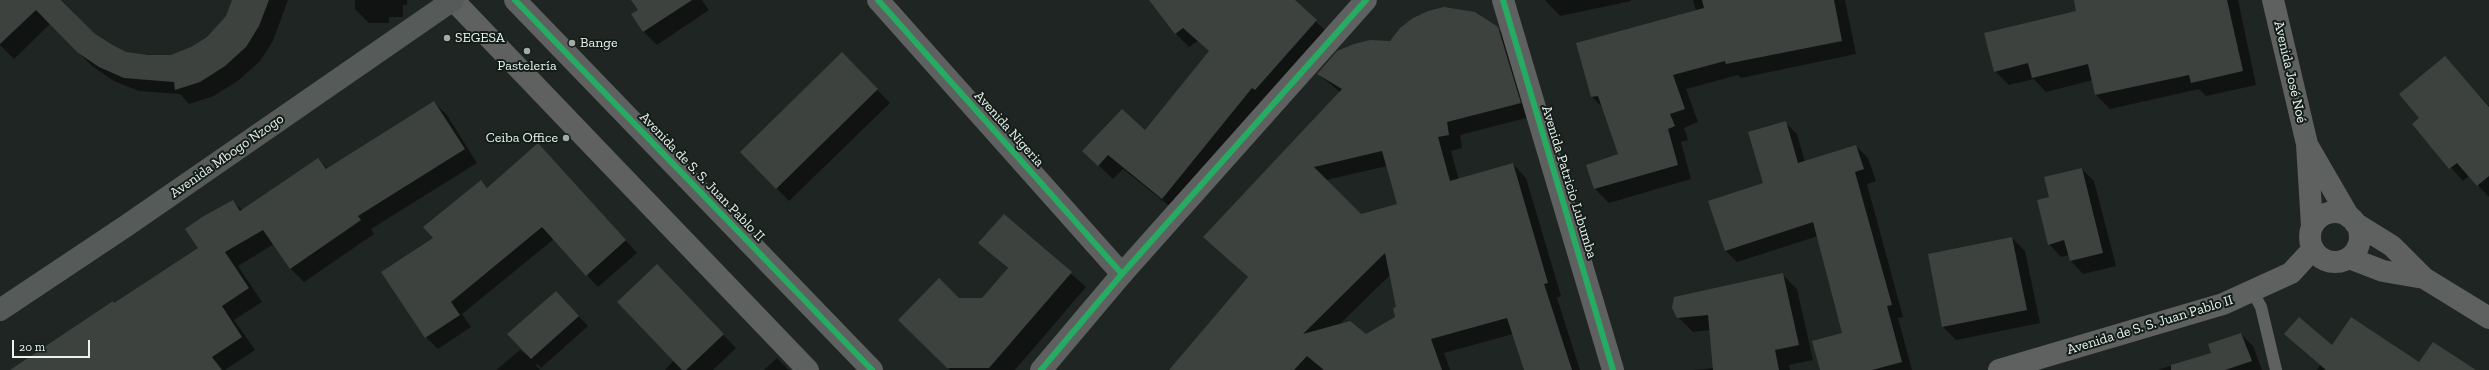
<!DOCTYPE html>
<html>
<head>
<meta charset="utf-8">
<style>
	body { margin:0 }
	#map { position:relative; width:2489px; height:370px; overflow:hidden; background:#1f2522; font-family:"Zilla Slab",serif }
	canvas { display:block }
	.scale { position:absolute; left:12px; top:340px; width:78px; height:18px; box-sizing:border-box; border:2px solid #ecf3ef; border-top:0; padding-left:5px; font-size:12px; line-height:14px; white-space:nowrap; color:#ecf3ef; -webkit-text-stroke:3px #131e19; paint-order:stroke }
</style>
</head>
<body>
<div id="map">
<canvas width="2489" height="370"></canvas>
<div class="scale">20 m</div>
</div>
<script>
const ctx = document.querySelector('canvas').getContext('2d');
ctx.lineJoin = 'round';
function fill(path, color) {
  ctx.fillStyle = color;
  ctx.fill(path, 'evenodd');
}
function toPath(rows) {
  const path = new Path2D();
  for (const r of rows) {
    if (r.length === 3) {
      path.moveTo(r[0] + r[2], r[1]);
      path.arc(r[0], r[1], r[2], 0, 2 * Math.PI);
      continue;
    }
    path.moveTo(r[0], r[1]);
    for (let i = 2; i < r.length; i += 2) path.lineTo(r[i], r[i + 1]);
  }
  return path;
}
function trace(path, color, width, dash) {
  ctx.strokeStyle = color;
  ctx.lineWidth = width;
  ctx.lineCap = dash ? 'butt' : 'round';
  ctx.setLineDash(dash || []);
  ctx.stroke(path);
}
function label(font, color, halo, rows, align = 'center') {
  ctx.font = font + ' "Zilla Slab",serif';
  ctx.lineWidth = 4;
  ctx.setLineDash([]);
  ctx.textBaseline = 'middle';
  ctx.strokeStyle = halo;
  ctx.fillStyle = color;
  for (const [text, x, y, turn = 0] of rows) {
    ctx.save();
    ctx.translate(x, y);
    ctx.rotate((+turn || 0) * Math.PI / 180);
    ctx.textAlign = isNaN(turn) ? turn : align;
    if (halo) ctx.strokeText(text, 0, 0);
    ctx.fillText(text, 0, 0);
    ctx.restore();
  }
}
const shadow = toPath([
	[0,0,62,0,95,35,125,53,171,56,191,48,208,37,227,17,233,0,288,0,273,41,260,61,239,80,214,96,189,104,180,94,139,91,114,81,92,66,50,24,14,59,0,45],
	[355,0,407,0,407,5,403,5,403,17,389,17,389,23,369,23,355,9],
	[632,0,702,0,709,10,657,45,644,32,633,15,639,10],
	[1150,0,1293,0,1330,35,1177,212,1123,169,1113,179,1084,151,1145,132,1210,52,1198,41,1189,47,1175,33],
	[1545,0,1631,0,1631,1,1560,16],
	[1693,0,1845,0,1856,54,1741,78,1738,75,1686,89,1698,122,1684,128,1688,140,1681,142,1691,179,1609,203,1595,189,1588,165,1619,155,1603,108,1592,97,1577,43,1696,11],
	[2075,0,2238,0,2256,85,2206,96,2199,89,2110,109,2096,95,2093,80,2046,92,2034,79,2009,85,1995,71,2078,12],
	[1444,8,1475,13,1497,28,1511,42,1534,116,1460,135,1462,148,1451,151,1459,180,1513,164,1526,178,1561,296,1557,298,1580,370,1525,370,1513,334,1444,353,1450,370,1170,370,1249,278,1218,250,1340,92,1318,74,1390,42],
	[1387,166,1398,205,1360,215,1326,180],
	[1390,275,1397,308,1397,317,1366,335,1340,324],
	[842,54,890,103,789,201,741,152],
	[2445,57,2489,106,2489,197,2469,176,2463,181,2413,125,2421,119],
	[434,102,447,115,477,163,371,229,374,234,304,282,290,268,274,244,238,266,262,302,234,320,255,350,225,370,11,370,199,248,233,201,243,211,318,159,328,169],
	[1785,122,1797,134,1805,162,1856,146,1868,158,1876,181,1867,184,1903,317,1898,318,1912,370,1821,370,1844,334,1818,236,1737,262,1725,250,1764,184],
	[538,144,637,253,598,287,554,239,462,314,471,327,438,349,426,337,434,239,481,181,488,188],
	[2082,169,2094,181,2116,266,2083,274,2071,261,2069,255,2061,257,2049,244],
	[1004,215,1086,287,1015,370,950,370,899,320,959,299,982,299,1008,269,980,243],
	[2012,238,2025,251,2040,323,1956,340,1943,327],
	[1782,274,1797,289,1813,360,1789,365,1790,370,1694,370,1714,368,1711,330,1693,332,1678,317],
	[670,279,736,348,713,370,665,370,674,360],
	[565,302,588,326,541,368,537,364,536,365,540,370,496,370,520,350,531,358],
	[2241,334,2253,346,2262,370,2157,370,2212,353],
	[2298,346,2333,347,2420,364,2474,370,2317,370,2320,365],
	[777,358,789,370,764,370]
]);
const building = toPath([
	[0,0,61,0,94,33,111,44,126,52,149,55,171,55,191,47,207,37,226,16,232,0,269,0,259,26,246,47,225,66,200,82,175,90,174,82,124,78,99,67,77,52,36,10,0,44],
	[631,0,692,0,643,32,631,14,638,10],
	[1149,0,1295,0,1317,20,1255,90,1252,88,1162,199,1108,155,1098,166,1082,151,1122,109,1145,130,1209,51,1183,28,1175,34],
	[1702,0,1834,0,1842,41,1726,64,1725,61,1673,75,1685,109,1670,114,1675,126,1668,129,1678,165,1594,189,1586,165,1618,154,1598,96,1591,97,1576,43,1704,8],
	[2074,0,2227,0,2243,71,2191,83,2189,75,2095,95,2088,64,2032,78,2028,63,1994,72,1984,33,2076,11],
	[1444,7,1475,12,1498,27,1521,103,1447,122,1449,135,1438,137,1450,181,1513,163,1548,283,1544,284,1572,370,1524,370,1507,318,1431,339,1442,370,1324,370,1307,356,1294,370,1169,370,1248,277,1203,237,1342,89,1317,74,1337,51,1354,44,1370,40,1390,41,1400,28,1413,18,1428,11],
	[1382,151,1397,204,1361,214,1314,167],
	[1385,253,1396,307,1393,308,1395,317,1366,334,1350,321,1303,334],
	[842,52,878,89,776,189,740,152],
	[2445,56,2489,107,2489,176,2477,186,2457,163,2449,169,2412,124,2419,118,2399,94],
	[434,101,465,149,358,216,361,220,290,269,263,230,225,252,249,288,222,306,242,337,212,357,222,370,10,370,113,301,114,303,198,248,185,229,202,217,233,200,240,211,318,158,326,169],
	[1786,121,1798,163,1856,145,1864,169,1855,172,1892,305,1887,306,1902,362,1872,370,1820,370,1812,341,1842,333,1813,222,1725,251,1708,201,1763,183,1748,132],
	[538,143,626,240,586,276,542,227,451,302,460,315,425,338,381,272,433,238,423,227,481,180,487,188],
	[2082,168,2103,253,2070,261,2064,240,2048,245,2037,200,2049,197,2044,177],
	[1004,214,1072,272,989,368,947,368,898,320,939,278,959,298,982,298,1008,268,978,243],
	[2012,237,2027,310,1942,327,1928,254],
	[657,264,724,334,686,370,682,370,617,302],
	[1783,273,1799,345,1775,350,1779,370,1713,370,1708,315,1677,318,1672,308,1674,297],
	[556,291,579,316,531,359,507,334],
	[2299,317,2332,345,2351,317,2419,362,2433,342,2476,370,2326,370,2284,334],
	[2241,333,2252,361,2225,370,2171,370,2171,365,2211,353,2208,344]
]);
const service = toPath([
	[2252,291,2261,307,2276,370]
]);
const minor = toPath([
	[878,0,1122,274],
	[2273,0,2307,144,2312,226],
	[2309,148,2349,217]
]);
const tertiary = toPath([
	[453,0,808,370],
	[515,0,872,370],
	[1503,0,1613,370],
	[2335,237,25],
	[2355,223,2392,246,2424,278,2489,318],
	[2349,258,2383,271,2424,278],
	[1041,370,1122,274,1366,0],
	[1999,370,2223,304,2291,273,2313,249]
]);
const secondary = toPath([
	[0,310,126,226,453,0]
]);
const cycleway = toPath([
	[515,0,872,370],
	[878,0,1122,274],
	[1503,0,1613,370],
	[1041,370,1122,274,1366,0]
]);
const markers = [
	[447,38,4,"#a4aba7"],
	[572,43,4,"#a4aba7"],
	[527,51,4,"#a4aba7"],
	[566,138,4,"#a4aba7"]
];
const poiNames = [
	["SEGESA",455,38],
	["Bange",580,43],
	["Pastelería",527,66,"center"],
	["Ceiba Office",558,138,"right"]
];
const streetNames = [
	["Avenida José Noé",2290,72,77],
	["Avenida Nigeria",1009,129,48],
	["Avenida Mbogo Nzogo",227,156,-35],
	["Avenida de S. S. Juan Pablo II",702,177,46],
	["Avenida Patricio Lubumba",1569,182,73],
	["Avenida de S. S. Juan Pablo II",2150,325,-17]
];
fill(shadow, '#0007');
fill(building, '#3d423f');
trace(service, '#5f6060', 12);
trace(minor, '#5f6060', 22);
trace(tertiary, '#5f6060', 22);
trace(secondary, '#565b59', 22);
trace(cycleway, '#26ab63', 6);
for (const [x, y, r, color] of markers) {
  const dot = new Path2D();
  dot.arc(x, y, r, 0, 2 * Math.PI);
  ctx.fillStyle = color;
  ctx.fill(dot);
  trace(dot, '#131e19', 1.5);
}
label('14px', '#ecf3ef', '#131e19', poiNames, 'left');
label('14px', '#ecf3ef', '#131e19', streetNames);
</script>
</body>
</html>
